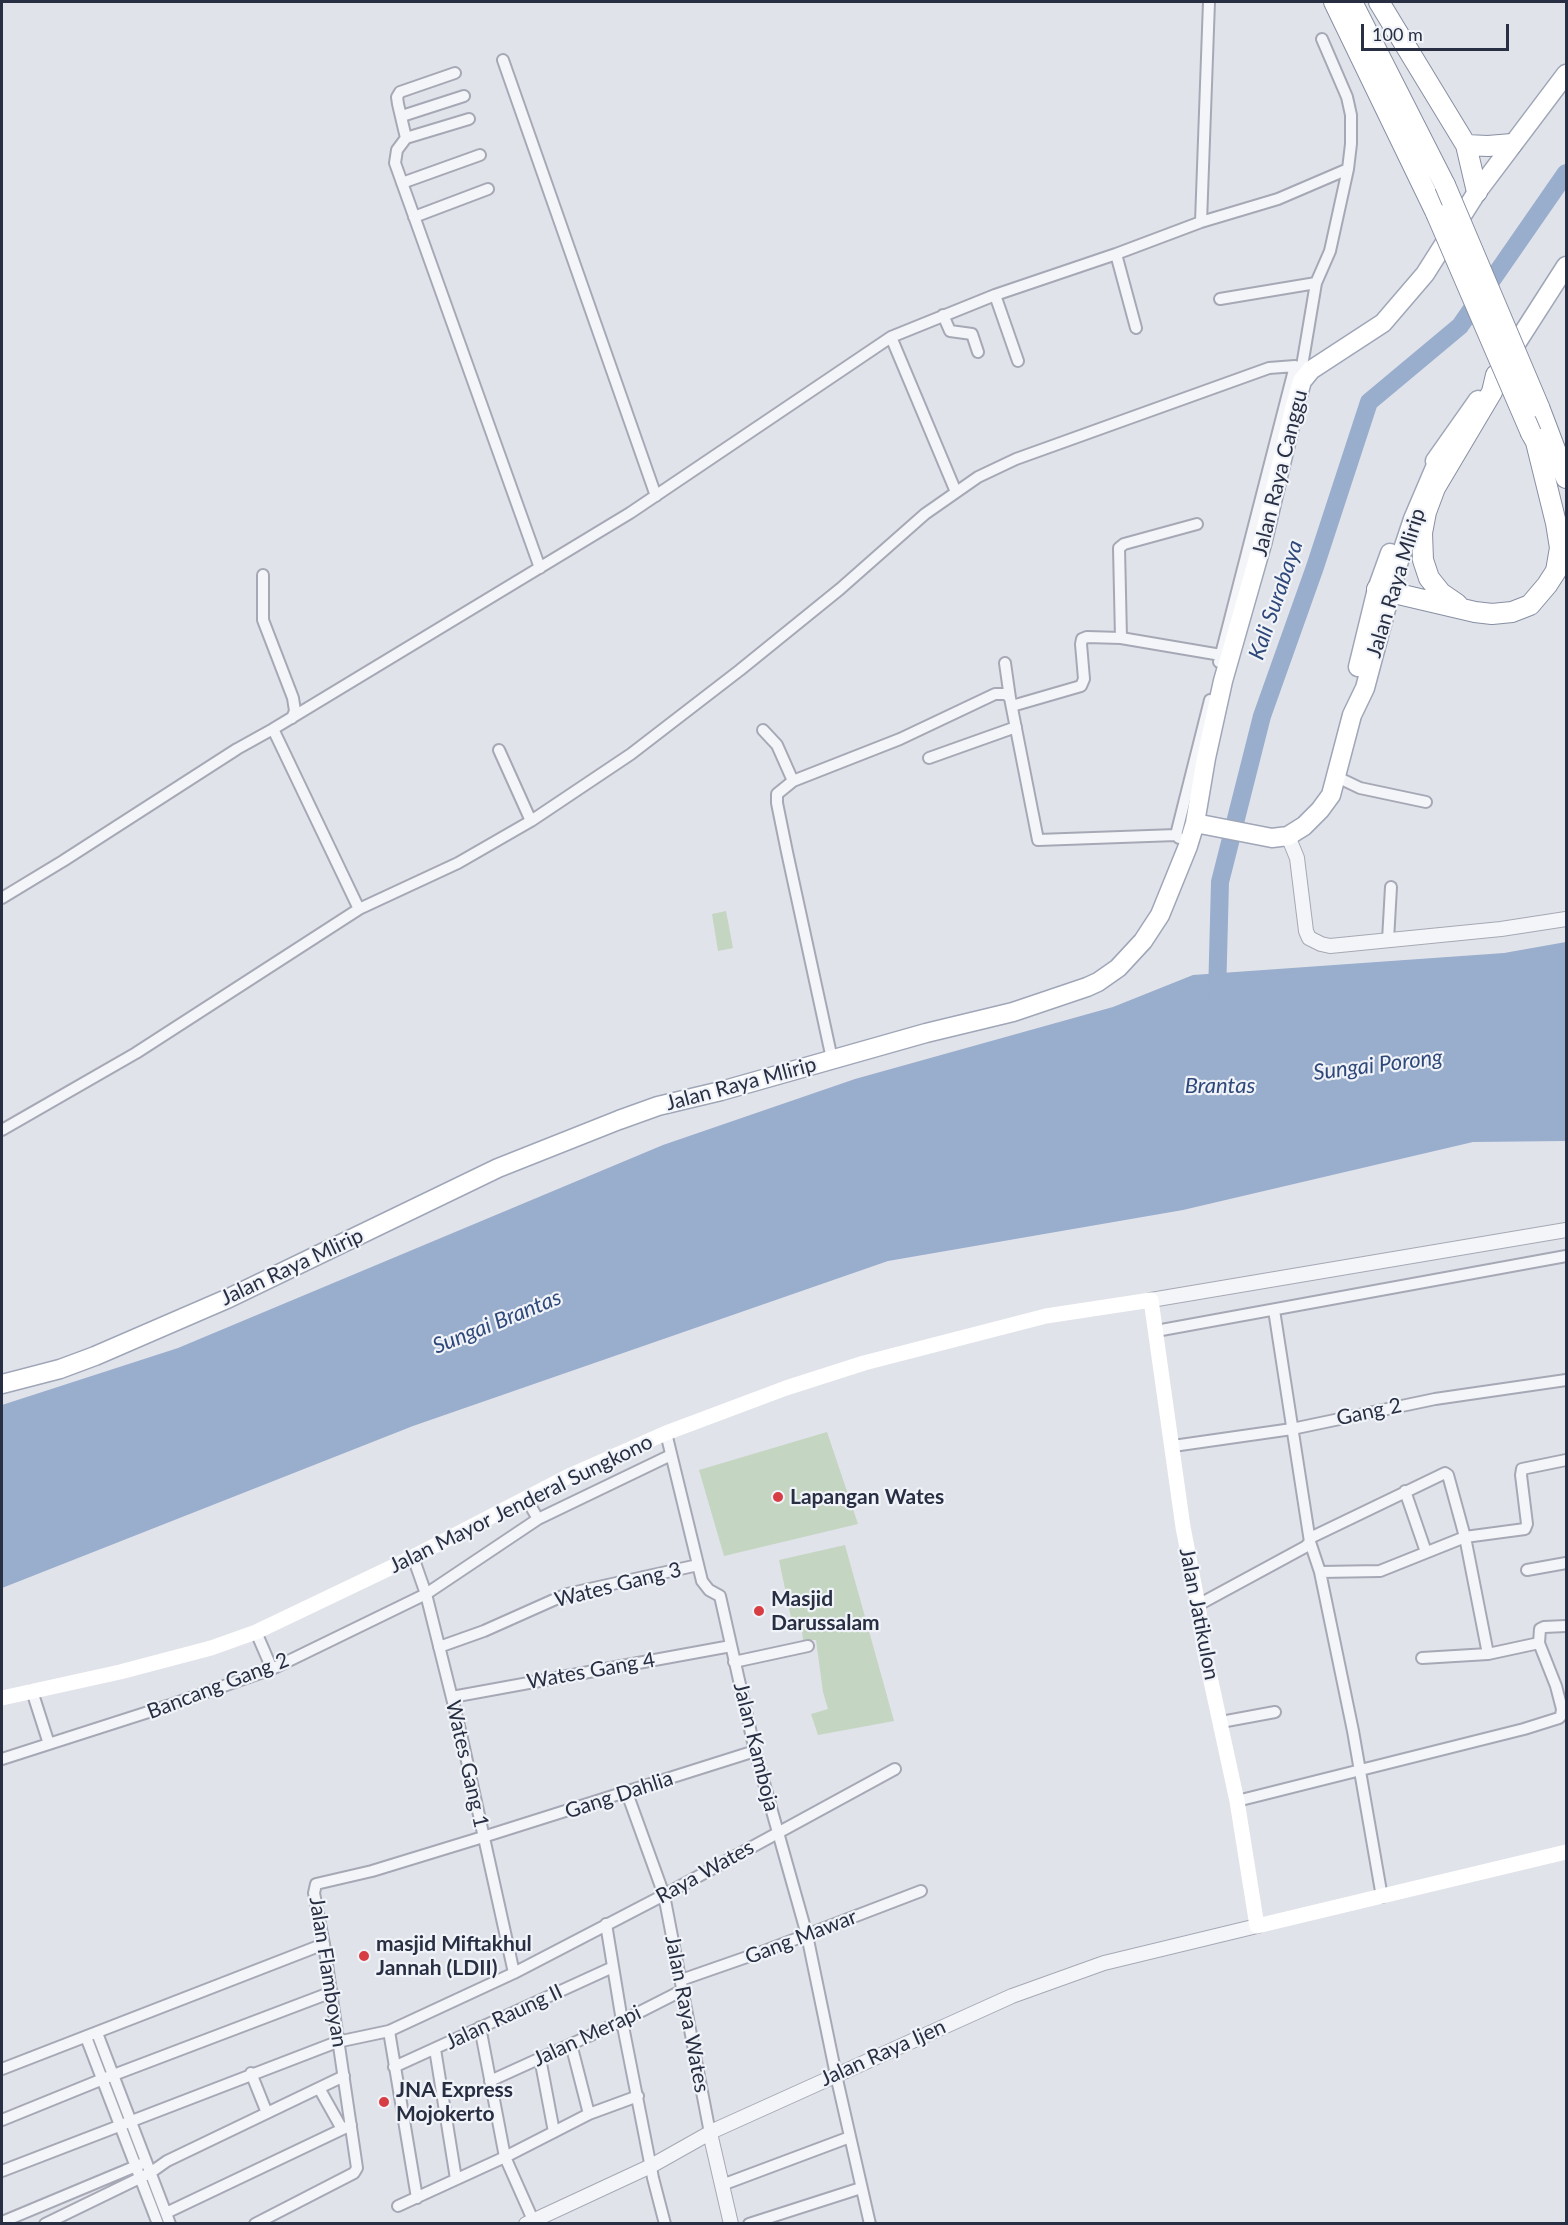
<!DOCTYPE html>
<html>
<head>
<meta charset="utf-8">
<style>
	body { margin:0 }
	#map { position:relative; width:1568px; height:2225px; overflow:hidden; background:#e1e3ea; font-family:Lato,sans-serif }
	canvas { display:block }
	.frame { position:absolute; inset:0; border:3px solid #282f43; pointer-events:none }
	.scale { position:absolute; left:1361px; top:24px; width:148px; height:27px; box-sizing:border-box; border:3px solid #282f43; border-top:0; padding-left:8px; font-size:18px; line-height:21px; white-space:nowrap; color:#282f43; -webkit-text-stroke:4px #f0f3f8; paint-order:stroke }
</style>
</head>
<body>
<div id="map">
<canvas width="1568" height="2225"></canvas>
<div class="frame"></div>
<div class="scale">100 m</div>
</div>
<script>
const ctx = document.querySelector('canvas').getContext('2d');
ctx.lineJoin = 'round';
function fill(path, color) {
  ctx.fillStyle = color;
  ctx.fill(path, 'evenodd');
}
function toPath(rows) {
  const path = new Path2D();
  for (const r of rows) {
    path.moveTo(r[0], r[1]);
    for (let i = 2; i < r.length; i += 2) path.lineTo(r[i], r[i + 1]);
  }
  return path;
}
function trace(path, color, width, dash) {
  ctx.strokeStyle = color;
  ctx.lineWidth = width;
  ctx.lineCap = dash ? 'butt' : 'round';
  ctx.setLineDash(dash || []);
  ctx.stroke(path);
}
function label(font, color, halo, rows, align = 'center') {
  ctx.font = font + ' Lato,sans-serif';
  ctx.lineWidth = 4.5;
  ctx.setLineDash([]);
  ctx.textBaseline = 'middle';
  ctx.strokeStyle = halo;
  ctx.fillStyle = color;
  for (const [text, x, y, turn = 0] of rows) {
    ctx.save();
    ctx.translate(x, y);
    ctx.rotate((+turn || 0) * Math.PI / 180);
    ctx.textAlign = isNaN(turn) ? turn : align;
    if (halo) ctx.strokeText(text, 0, 0);
    ctx.fillText(text, 0, 0);
    ctx.restore();
  }
}
const green = toPath([
	[726,911,733,948,718,951,712,914],
	[827,1432,858,1524,724,1556,699,1470],
	[845,1545,894,1721,818,1735,811,1714,828,1709,823,1692,816,1640,803,1640,802,1630,794,1632,779,1560]
]);
const water = toPath([
	[1566,942,1566,1141,1473,1142,1183,1210,888,1261,413,1426,2,1588,2,1405,178,1348,663,1145,855,1079,1113,1007,1193,975,1504,953]
]);
const river = toPath([
	[1217,996,1220,882,1262,716,1315,567,1369,402,1460,326,1566,173]
]);
const minor = toPath([
	[503,60,656,496],
	[455,73,400,92,397,97,398,104,406,138,397,150,395,163,540,568],
	[402,116,464,96],
	[406,138,469,119],
	[402,183,480,155],
	[414,217,488,189],
	[1201,222,1209,2],
	[1116,254,1136,328],
	[995,295,1018,361],
	[1220,299,1316,283],
	[943,315,950,331,972,334,978,352],
	[1302,366,1316,283,1330,251,1348,169,1351,144,1351,115,1347,97,1322,39],
	[956,492,891,337,995,295,1116,254,1201,222,1278,199,1348,169],
	[263,575,263,620,293,698,295,711,292,718],
	[1121,638,1119,548,1124,544,1197,524],
	[1219,662,1295,366],
	[1005,663,1010,698,1038,840,1176,835,1179,838],
	[1012,706,1081,686,1084,679,1081,644,1082,639,1087,637,1121,638,1221,655],
	[273,729,630,513,891,337],
	[763,730,777,745,793,781],
	[499,750,531,821],
	[929,758,1016,727],
	[1337,777,1360,788,1426,802],
	[1176,835,1210,700],
	[2,898,63,861,237,749,273,729,359,909],
	[1388,940,1391,887],
	[832,1059,787,852,777,803,777,794,793,781,900,739,995,694,1006,694,1010,698],
	[2,1130,136,1053,359,909,458,863,531,821,631,754,740,670,840,589,925,514,978,477,1016,459,1269,368,1295,366,1311,370],
	[1274,1310,1310,1542,1320,1572,1353,1731,1382,1897],
	[1156,1331,1566,1256],
	[666,1433,702,1581,709,1590,720,1596,755,1751,807,1935,836,2075,870,2224],
	[1173,1446,1292,1429,1435,1399,1566,1380],
	[1405,1491,1426,1552],
	[526,1498,538,1519],
	[1310,1538,1445,1473,1448,1475,1465,1537,1488,1654,1539,1643,1540,1629,1544,1627,1566,1626],
	[413,1557,426,1594,461,1734,514,1973],
	[1527,1570,1566,1563],
	[1320,1572,1380,1571,1465,1537,1525,1529,1527,1524,1521,1475,1522,1469,1566,1460],
	[1198,1605,1305,1547,1310,1542],
	[256,1632,272,1669],
	[439,1647,484,1631,567,1594,698,1565],
	[1422,1658,1488,1654],
	[734,1662,808,1646],
	[32,1691,49,1744],
	[452,1697,731,1646],
	[1221,1722,1275,1712],
	[2,1759,167,1706,272,1669,426,1594,538,1519,671,1455],
	[627,1793,664,1895,710,2133],
	[1237,1801,1524,1729,1559,1718,1561,1716,1562,1709,1556,1686,1539,1643],
	[606,1924,622,2021,653,2178,665,2224],
	[681,1980,767,1950,921,1891],
	[480,2027,505,2157,533,2220],
	[389,2031,417,2198],
	[97,2033,170,2224],
	[86,2037,158,2224],
	[571,2044,589,2114],
	[435,2049,456,2179],
	[540,2058,554,2132],
	[394,2067,613,1967],
	[2,2069,324,1944],
	[251,2073,267,2113],
	[490,2081,622,2021,683,1990],
	[319,2088,342,2129],
	[2,2120,103,2079,332,1992],
	[2,2171,337,2042,389,2031,514,1973,664,1895,895,1769],
	[722,2185,850,2137],
	[398,2206,505,2157,589,2114,638,2096],
	[166,2213,351,2125],
	[2,2222,141,2164],
	[45,2224,150,2173,167,2161,344,2076],
	[255,2224,354,2173,357,2168,324,1944,314,1893,316,1884,372,1871,483,1837,755,1751],
	[749,2224,861,2188]
]);
const tertiary = toPath([
	[1288,836,1297,858,1306,931,1309,938,1321,944,1330,946,1501,929,1566,919],
	[1151,1300,1566,1230],
	[710,2133,731,2224],
	[526,2224,651,2166,715,2130,1012,1996,1104,1963,1257,1926]
]);
const secondary = toPath([
	[2,1698,120,1672,211,1648,256,1632,413,1557,571,1475,666,1433,786,1388,864,1363,1046,1316,1151,1300,1183,1527,1198,1605,1204,1649,1237,1801,1257,1926,1566,1852]
]);
const primary = toPath([
	[1507,358,1566,266],
	[1435,461,1478,400],
	[1358,667,1377,589,1390,553],
	[1195,823,1272,838,1288,836,1304,826,1320,810,1331,795,1352,715,1365,688,1398,564,1413,519,1442,451],
	[2,1384,60,1369,95,1356,229,1298,498,1168,619,1120,658,1106,721,1091,926,1033,1013,1012,1087,987,1098,982,1118,968,1143,941,1160,915,1188,846,1195,823,1206,758,1223,681,1262,544,1294,409,1302,381,1311,370,1383,323,1425,274,1477,192,1566,74]
]);
const motorway = toPath([
	[1334,2,1436,213],
	[1352,2,1445,185],
	[1379,2,1466,145,1477,192],
	[1466,145,1488,146,1512,144],
	[1539,407,1566,478],
	[1377,589,1475,612,1492,614,1512,612,1530,605,1547,585,1556,571,1560,548,1556,523,1536,442,1531,433],
	[1457,604,1441,593,1429,578,1423,560,1422,533,1426,512,1435,488,1492,392,1496,375]
]);
const motorwayBridge = toPath([
	[1445,185,1539,407],
	[1436,213,1531,433]
]);
const markers = [
	[778,1497,6,"#d73e44"],
	[759,1611,6,"#d73e44"],
	[364,1956,6,"#d73e44"],
	[384,2102,6,"#d73e44"]
];
const streetNames = [
	["Jalan Raya Canggu",1280,473,-76],
	["Jalan Raya Mlirip",1396,583,-73],
	["Jalan Raya Mlirip",741,1084,-15],
	["Jalan Raya Mlirip",292,1267,-25],
	["Gang 2",1369,1412,-12],
	["Jalan Mayor Jenderal Sungkono",521,1504,-26],
	["Wates Gang 3",618,1585,-14],
	["Jalan Jatikulon",1199,1614,79],
	["Wates Gang 4",591,1671,-10],
	["Bancang Gang 2",218,1686,-21],
	["Jalan Kamboja",756,1747,76],
	["Wates Gang 1",467,1764,77],
	["Gang Dahlia",619,1795,-18],
	["Raya Wates",705,1872,-29],
	["Gang Mawar",801,1937,-21],
	["Jalan Flamboyan",328,1972,81],
	["Jalan Raya Wates",687,2014,79],
	["Jalan Raung II",504,2017,-25],
	["Jalan Merapi",587,2036,-25],
	["Jalan Raya Ijen",883,2053,-24]
];
const poiNames = [
	["Lapangan Wates",790,1497],
	["Masjid",771,1599],
	["Darussalam",771,1623],
	["masjid Miftakhul",376,1944],
	["Jannah (LDII)",376,1968],
	["JNA Express",396,2090],
	["Mojokerto",396,2114]
];
const waterNames = [
	["Kali Surabaya",1276,600,-71],
	["Sungai Porong",1378,1065,-7],
	["Brantas",1220,1086],
	["Sungai Brantas",497,1322,-22]
];
fill(green, '#c4d5c1');
fill(water, '#99adcd');
trace(river, '#99adcd', 18);
trace(minor, '#a6a9b5', 14);
trace(tertiary, '#a6a9b5', 16);
trace(primary, '#9fa6b7', 21);
trace(motorway, '#878fa2', 22);
trace(minor, '#f4f5f8', 10);
trace(tertiary, '#f4f5f8', 14);
trace(secondary, '#fff', 15);
trace(primary, '#fff', 18);
trace(motorway, '#fff', 20);
trace(motorwayBridge, '#878fa2', 22, []);
trace(motorwayBridge, '#fff', 20);
for (const [x, y, r, color] of markers) {
  const dot = new Path2D();
  dot.arc(x, y, r, 0, 2 * Math.PI);
  ctx.fillStyle = color;
  ctx.fill(dot);
  trace(dot, '#f0f3f8', 2);
}
label('21px', '#282f43', '#f0f3f8', streetNames);
label('bold 21px', '#282f43', '#f0f3f8', poiNames, 'left');
label('italic 22px', '#2f487a', '#f0f3f8', waterNames);
</script>
</body>
</html>
